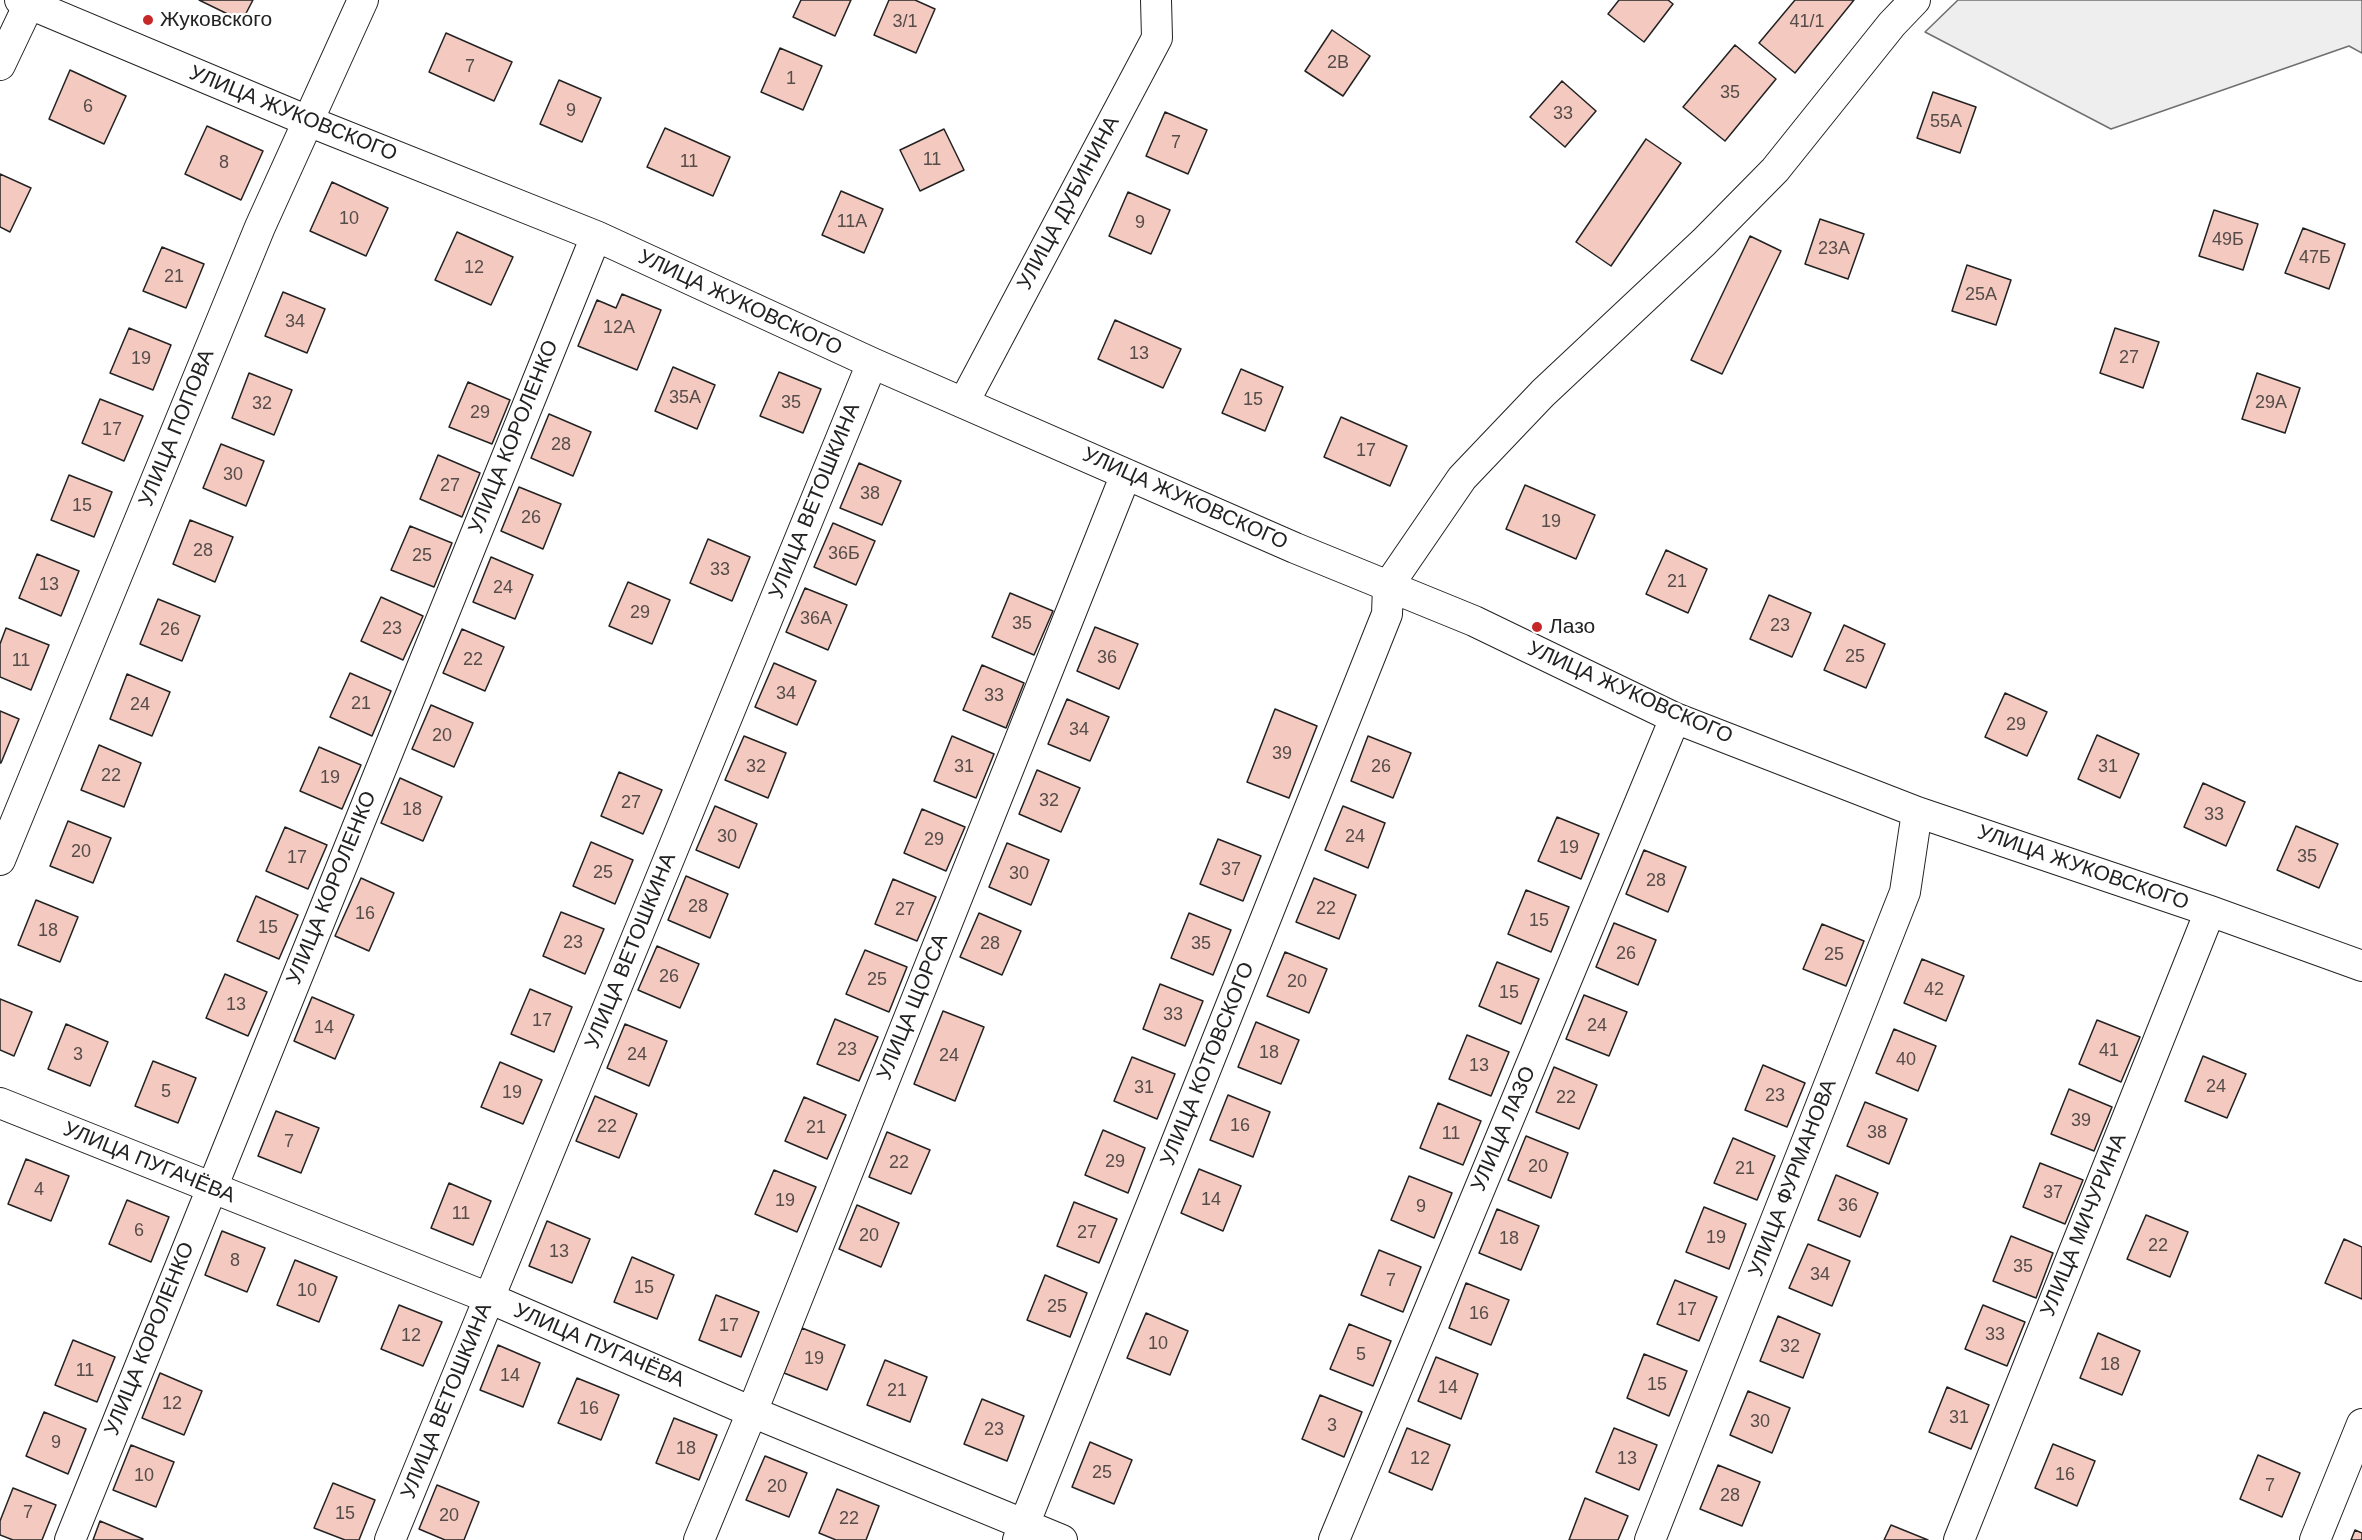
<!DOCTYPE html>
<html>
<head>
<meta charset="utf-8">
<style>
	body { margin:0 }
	canvas { display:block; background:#fff }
</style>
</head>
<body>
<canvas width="2362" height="1540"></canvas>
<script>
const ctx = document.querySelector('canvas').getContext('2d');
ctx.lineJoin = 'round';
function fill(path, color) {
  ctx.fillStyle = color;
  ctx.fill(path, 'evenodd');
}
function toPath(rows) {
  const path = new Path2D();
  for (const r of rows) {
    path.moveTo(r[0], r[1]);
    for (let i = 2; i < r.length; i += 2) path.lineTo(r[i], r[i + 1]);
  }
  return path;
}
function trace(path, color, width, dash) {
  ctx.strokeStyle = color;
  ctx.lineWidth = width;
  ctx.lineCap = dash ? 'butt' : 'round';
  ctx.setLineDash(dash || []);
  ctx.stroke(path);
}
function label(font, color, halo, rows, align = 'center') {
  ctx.font = font + ' Helvetica,sans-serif';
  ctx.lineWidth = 4.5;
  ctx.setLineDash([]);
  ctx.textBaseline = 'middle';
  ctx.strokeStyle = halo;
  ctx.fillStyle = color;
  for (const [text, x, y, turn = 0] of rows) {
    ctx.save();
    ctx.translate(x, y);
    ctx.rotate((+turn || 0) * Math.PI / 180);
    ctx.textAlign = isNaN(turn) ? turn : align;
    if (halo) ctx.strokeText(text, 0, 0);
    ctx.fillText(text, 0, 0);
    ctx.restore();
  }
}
const green = toPath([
	[1958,0,2362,0,2362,53,2349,46,2111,129,1925,32,1958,0]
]);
const building = toPath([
	[199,0,253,0,242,21,199,0],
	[801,0,851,0,835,36,793,17,801,0],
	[889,0,915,0,935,9,916,53,874,35,889,0],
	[1619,0,1668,0,1673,4,1644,42,1608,14,1619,0],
	[1795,0,1854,0,1795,73,1759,43,1795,0],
	[1332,30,1370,56,1343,96,1305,71,1332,30],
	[446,33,512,62,494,101,429,72,446,33],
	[1735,45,1776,79,1725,141,1683,107,1735,45],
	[780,48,822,66,803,110,761,92,780,48],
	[70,70,126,96,104,144,49,119,70,70],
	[559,80,601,98,582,142,540,124,559,80],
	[1562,81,1596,111,1565,147,1530,117,1562,81],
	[1933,92,1976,107,1960,153,1917,138,1933,92],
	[1165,112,1207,130,1188,174,1146,156,1165,112],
	[207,126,263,151,241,200,185,174,207,126],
	[665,128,730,157,713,196,647,167,665,128],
	[944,129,964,170,920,191,900,150,944,129],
	[1646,139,1681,163,1611,266,1576,242,1646,139],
	[0,174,31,188,10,232,0,227,0,174],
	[332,182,388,208,366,256,310,231,332,182],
	[841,191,883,209,864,253,822,235,841,191],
	[1128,192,1170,210,1151,254,1109,236,1128,192],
	[2214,210,2258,224,2243,270,2199,256,2214,210],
	[1820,219,1864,234,1848,279,1805,264,1820,219],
	[2303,228,2345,244,2329,289,2285,273,2303,228],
	[457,232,513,257,491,305,435,280,457,232],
	[1750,236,1781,251,1722,374,1691,360,1750,236],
	[162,247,204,264,186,308,143,291,162,247],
	[1967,265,2011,280,1996,325,1952,311,1967,265],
	[283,292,325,309,307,353,265,336,283,292],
	[622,294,661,310,637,370,578,346,597,300,616,308,622,294],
	[1115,320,1181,349,1163,388,1098,359,1115,320],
	[129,328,171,345,153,390,110,373,129,328],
	[2115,328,2159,342,2143,388,2100,373,2115,328],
	[673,367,715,385,697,429,655,411,673,367],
	[1241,369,1283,387,1265,431,1222,413,1241,369],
	[779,372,821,389,803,433,760,416,779,372],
	[249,373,292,390,274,435,232,418,249,373],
	[2257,373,2300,388,2285,433,2242,419,2257,373],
	[468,382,510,400,492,444,449,427,468,382],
	[100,399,143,416,124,461,82,443,100,399],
	[549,414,591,432,573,476,531,458,549,414],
	[1341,417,1407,446,1390,486,1324,457,1341,417],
	[221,444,264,461,246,506,203,488,221,444],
	[438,455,480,473,462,517,420,499,438,455],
	[859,463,901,481,882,525,840,508,859,463],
	[69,475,112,492,94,537,51,520,69,475],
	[1525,485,1595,515,1576,559,1506,529,1525,485],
	[519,487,561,504,543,549,501,531,519,487],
	[190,520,233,537,215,582,173,564,190,520],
	[833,523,875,541,856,585,814,567,833,523],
	[410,526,452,543,434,587,391,570,410,526],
	[708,539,750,557,732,601,690,583,708,539],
	[1666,550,1707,569,1688,613,1646,594,1666,550],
	[37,554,79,571,61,616,19,598,37,554],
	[491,557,533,575,515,619,473,602,491,557],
	[628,582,670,600,652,644,609,626,628,582],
	[805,588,847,605,828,650,786,632,805,588],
	[1010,593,1053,611,1034,655,992,637,1010,593],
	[1769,595,1811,613,1792,657,1750,639,1769,595],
	[381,597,423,616,403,660,361,641,381,597],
	[158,599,200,616,182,661,140,644,158,599],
	[1844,625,1885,644,1866,688,1824,670,1844,625],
	[1095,627,1138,644,1119,689,1077,671,1095,627],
	[6,628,49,645,31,690,0,677,0,644,6,628],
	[462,629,504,647,485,691,443,673,462,629],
	[774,663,816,681,797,725,755,707,774,663],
	[982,665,1024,683,1006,728,963,710,982,665],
	[350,673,391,691,372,736,330,717,350,673],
	[127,674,170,692,152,736,110,719,127,674],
	[2005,693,2047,712,2027,756,1985,737,2005,693],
	[1067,699,1109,717,1090,761,1048,744,1067,699],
	[431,705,473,723,454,767,412,749,431,705],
	[1275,709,1317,726,1289,798,1247,782,1275,709],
	[0,711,19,719,1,763,0,763,0,711],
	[2097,735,2139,754,2120,798,2078,779,2097,735],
	[744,736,786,753,768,798,725,780,744,736],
	[952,736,994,754,976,798,934,781,952,736],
	[1368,736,1411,753,1393,798,1351,781,1368,736],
	[99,745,141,763,124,807,81,790,99,745],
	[319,747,361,765,342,809,300,791,319,747],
	[1037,770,1080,788,1061,832,1019,814,1037,770],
	[619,772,662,790,643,834,601,816,619,772],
	[400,778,442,797,423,841,381,823,400,778],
	[2203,783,2245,802,2226,846,2184,827,2203,783],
	[715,806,757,824,739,868,696,850,715,806],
	[1343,806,1385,823,1368,868,1325,850,1343,806],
	[922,809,965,827,946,871,904,853,922,809],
	[1557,817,1599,834,1581,879,1538,861,1557,817],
	[68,821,111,838,93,883,50,866,68,821],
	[2296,826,2338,844,2319,888,2277,870,2296,826],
	[285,827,327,845,308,889,266,871,285,827],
	[1218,839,1261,856,1243,901,1200,884,1218,839],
	[591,842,633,860,615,904,573,886,591,842],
	[1007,843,1049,860,1031,905,989,887,1007,843],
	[1644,850,1686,867,1668,912,1626,894,1644,850],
	[686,876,728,894,710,938,668,920,686,876],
	[361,878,394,893,369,951,335,936,361,878],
	[1314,878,1356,895,1339,939,1296,922,1314,878],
	[893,879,936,897,917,941,875,924,893,879],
	[1526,890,1569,907,1551,952,1508,934,1526,890],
	[256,896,298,915,279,959,237,941,256,896],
	[36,900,78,917,60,962,18,945,36,900],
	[561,912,604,929,585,974,543,956,561,912],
	[979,913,1021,931,1002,975,960,957,979,913],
	[1189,913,1231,930,1213,975,1171,958,1189,913],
	[1614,923,1656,940,1638,985,1596,967,1614,923],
	[1822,924,1864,941,1846,986,1803,969,1822,924],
	[657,946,699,964,680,1008,638,990,657,946],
	[865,950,907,967,889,1012,846,994,865,950],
	[1285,952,1327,969,1309,1013,1267,996,1285,952],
	[1922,959,1964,976,1946,1021,1904,1003,1922,959],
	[1497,962,1539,979,1521,1024,1479,1006,1497,962],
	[225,974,267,992,248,1036,206,1018,225,974],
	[1160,984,1203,1001,1185,1046,1143,1029,1160,984],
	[530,989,572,1007,554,1052,511,1034,530,989],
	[1584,995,1627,1012,1609,1056,1566,1039,1584,995],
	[312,997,354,1015,335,1059,294,1041,312,997],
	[0,999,32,1012,14,1056,0,1050,0,999],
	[943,1011,984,1027,955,1101,914,1084,943,1011],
	[835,1019,878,1037,859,1081,817,1064,835,1019],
	[2097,1020,2140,1037,2121,1082,2079,1064,2097,1020],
	[1256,1022,1299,1040,1281,1084,1238,1067,1256,1022],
	[66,1024,108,1042,90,1086,48,1069,66,1024],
	[625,1024,667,1041,649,1086,607,1068,625,1024],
	[1894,1029,1936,1046,1918,1091,1876,1073,1894,1029],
	[1467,1035,1509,1052,1491,1096,1449,1079,1467,1035],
	[2203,1056,2246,1074,2227,1118,2185,1101,2203,1056],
	[1132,1057,1175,1074,1157,1119,1114,1101,1132,1057],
	[153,1061,196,1078,178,1123,135,1106,153,1061],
	[500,1062,542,1080,523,1124,481,1107,500,1062],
	[1763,1065,1805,1083,1787,1127,1745,1110,1763,1065],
	[1554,1067,1597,1085,1579,1129,1536,1112,1554,1067],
	[2069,1089,2112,1107,2094,1151,2051,1134,2069,1089],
	[1228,1095,1270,1112,1253,1157,1210,1140,1228,1095],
	[595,1096,637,1114,619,1158,576,1141,595,1096],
	[804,1097,846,1115,827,1159,785,1141,804,1097],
	[1865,1102,1907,1119,1889,1164,1847,1146,1865,1102],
	[1438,1103,1481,1121,1463,1165,1420,1148,1438,1103],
	[276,1111,319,1128,301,1173,258,1156,276,1111],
	[1103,1130,1145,1148,1128,1193,1085,1175,1103,1130],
	[887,1132,930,1150,911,1194,869,1177,887,1132],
	[1526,1136,1568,1153,1551,1198,1508,1180,1526,1136],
	[1733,1138,1775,1156,1757,1200,1714,1183,1733,1138],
	[26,1159,69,1176,51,1221,8,1204,26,1159],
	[2040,1163,2083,1180,2065,1224,2023,1207,2040,1163],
	[1199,1169,1241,1186,1223,1231,1181,1213,1199,1169],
	[774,1170,816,1187,797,1232,755,1214,774,1170],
	[1836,1175,1878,1193,1860,1237,1818,1220,1836,1175],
	[1409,1176,1452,1193,1434,1238,1391,1220,1409,1176],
	[449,1183,491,1201,473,1245,431,1228,449,1183],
	[127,1200,169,1217,151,1262,109,1244,127,1200],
	[1074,1202,1117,1219,1099,1263,1057,1246,1074,1202],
	[857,1205,899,1223,881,1267,839,1249,857,1205],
	[1704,1207,1746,1224,1729,1269,1686,1252,1704,1207],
	[1497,1209,1539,1226,1521,1270,1479,1253,1497,1209],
	[2146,1215,2188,1232,2170,1277,2127,1259,2146,1215],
	[547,1221,590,1239,572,1283,529,1266,547,1221],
	[222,1231,265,1248,247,1292,205,1275,222,1231],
	[2011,1236,2053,1253,2036,1298,1993,1281,2011,1236],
	[2344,1239,2362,1247,2362,1299,2325,1283,2344,1239],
	[1808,1244,1850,1261,1832,1306,1789,1288,1808,1244],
	[1379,1250,1421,1267,1403,1312,1361,1295,1379,1250],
	[632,1257,674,1275,657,1319,614,1302,632,1257],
	[295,1260,337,1277,319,1322,277,1305,295,1260],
	[1045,1275,1087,1293,1070,1337,1027,1320,1045,1275],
	[1675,1280,1717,1297,1699,1341,1657,1324,1675,1280],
	[1466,1283,1509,1300,1491,1345,1449,1328,1466,1283],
	[716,1295,759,1312,741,1357,699,1340,716,1295],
	[399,1305,442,1322,423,1366,381,1349,399,1305],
	[1983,1305,2025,1322,2007,1366,1965,1349,1983,1305],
	[1146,1313,1188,1331,1170,1375,1127,1358,1146,1313],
	[1778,1316,1820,1334,1803,1378,1760,1361,1778,1316],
	[1349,1324,1391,1341,1373,1386,1330,1369,1349,1324],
	[802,1328,845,1345,827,1390,784,1373,802,1328],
	[2098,1333,2140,1351,2122,1395,2080,1378,2098,1333],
	[73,1340,115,1357,97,1402,55,1385,73,1340],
	[498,1345,540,1363,523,1407,480,1390,498,1345],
	[1644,1354,1687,1371,1669,1416,1627,1398,1644,1354],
	[1436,1357,1478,1374,1461,1419,1418,1401,1436,1357],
	[885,1360,927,1377,910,1422,867,1405,885,1360],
	[160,1373,202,1391,184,1435,142,1418,160,1373],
	[577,1378,619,1395,601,1440,558,1423,577,1378],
	[1947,1387,1989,1405,1971,1449,1929,1432,1947,1387],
	[1748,1391,1790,1408,1772,1453,1730,1435,1748,1391],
	[1320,1395,1362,1412,1344,1457,1302,1439,1320,1395],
	[982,1399,1024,1416,1007,1461,964,1444,982,1399],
	[44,1412,86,1429,68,1474,26,1456,44,1412],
	[674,1418,717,1435,699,1480,656,1463,674,1418],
	[1407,1428,1450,1445,1432,1490,1389,1472,1407,1428],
	[1614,1428,1657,1445,1639,1490,1596,1472,1614,1428],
	[1090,1442,1132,1460,1114,1504,1072,1487,1090,1442],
	[2053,1444,2095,1461,2077,1506,2035,1488,2053,1444],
	[131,1445,174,1462,156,1507,113,1490,131,1445],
	[2258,1455,2300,1473,2282,1517,2240,1499,2258,1455],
	[765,1456,807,1473,789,1517,746,1500,765,1456],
	[1718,1465,1760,1482,1742,1526,1700,1509,1718,1465],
	[333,1483,375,1500,359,1540,345,1540,314,1528,333,1483],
	[437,1485,479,1502,464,1540,445,1540,419,1529,437,1485],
	[13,1488,56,1505,42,1540,13,1540,0,1535,0,1521,13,1488],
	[837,1489,879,1506,866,1540,836,1540,819,1533,837,1489],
	[1585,1498,1628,1516,1618,1540,1569,1540,1585,1498],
	[100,1521,143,1539,142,1540,93,1540,100,1521],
	[1891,1525,1928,1540,1884,1540,1891,1525],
	[2355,1530,2362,1533,2362,1540,2351,1540,2355,1530]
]);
const minor = toPath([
	[20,0,308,121,596,236,872,363,1295,548,1474,621,1675,718,1917,812,2210,911,2362,966],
	[0,65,29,4],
	[964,402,1157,38,1156,0],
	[1388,586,1462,478,1543,393,1704,242,1775,170,1892,24,1915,0],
	[0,860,260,227,363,0],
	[0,1103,489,1298,752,1412,1062,1540],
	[70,1540,596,236],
	[390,1540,872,363],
	[699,1540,752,1412,1126,474],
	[1018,1540,1387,614,1388,586],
	[1334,1540,1675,718],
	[1650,1540,1905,892,1917,812],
	[1959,1540,2210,911],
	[2315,1540,2362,1424]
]);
const markers = [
	[148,20,6,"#c62828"],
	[1537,627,6,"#c62828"]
];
const numberNames = [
	["3/1",905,22],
	["41/1",1807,22],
	["2В",1338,63],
	["7",470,67],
	["1",791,79],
	["35",1730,93],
	["6",88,107],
	["9",571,111],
	["33",1563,114],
	["55А",1946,122],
	["7",1176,143],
	["11",932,160],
	["11",689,162],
	["8",224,163],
	["10",349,219],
	["11А",852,222],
	["9",1140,223],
	["49Б",2228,240],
	["23А",1834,249],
	["47Б",2315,258],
	["12",474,268],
	["21",174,277],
	["25А",1981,295],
	["34",295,322],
	["12А",619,328],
	["13",1139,354],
	["27",2129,358],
	["19",141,359],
	["35А",685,398],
	["15",1253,400],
	["35",791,403],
	["29А",2271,403],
	["32",262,404],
	["29",480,413],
	["17",112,430],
	["28",561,445],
	["17",1366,451],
	["30",233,475],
	["27",450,486],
	["38",870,494],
	["15",82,506],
	["26",531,518],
	["19",1551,522],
	["28",203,551],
	["36Б",844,554],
	["25",422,556],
	["33",720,570],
	["21",1677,582],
	["13",49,585],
	["24",503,588],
	["29",640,613],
	["36А",816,619],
	["35",1022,624],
	["23",1780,626],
	["23",392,629],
	["26",170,630],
	["25",1855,657],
	["36",1107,658],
	["22",473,660],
	["11",21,661],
	["34",786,694],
	["33",994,696],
	["21",361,704],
	["24",140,705],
	["29",2016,725],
	["34",1079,730],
	["20",442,736],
	["39",1282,754],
	["32",756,767],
	["31",964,767],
	["26",1381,767],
	["31",2108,767],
	["22",111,776],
	["19",330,778],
	["32",1049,801],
	["27",631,803],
	["18",412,810],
	["33",2214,815],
	["30",727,837],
	["24",1355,837],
	["29",934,840],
	["19",1569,848],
	["20",81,852],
	["35",2307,857],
	["17",297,858],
	["37",1231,870],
	["25",603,873],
	["30",1019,874],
	["28",1656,881],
	["28",698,907],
	["22",1326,909],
	["27",905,910],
	["16",365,914],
	["15",1539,921],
	["15",268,928],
	["18",48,931],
	["23",573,943],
	["28",990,944],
	["35",1201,944],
	["26",1626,954],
	["25",1834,955],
	["26",669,977],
	["25",877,980],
	["20",1297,982],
	["42",1934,990],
	["15",1509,993],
	["13",236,1005],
	["33",1173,1015],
	["17",542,1021],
	["24",1597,1026],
	["14",324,1028],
	["23",847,1050],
	["41",2109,1051],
	["18",1269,1053],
	["3",78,1055],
	["24",637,1055],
	["24",949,1056],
	["40",1906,1060],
	["13",1479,1066],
	["24",2216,1087],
	["31",1144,1088],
	["5",166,1092],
	["19",512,1093],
	["23",1775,1096],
	["22",1566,1098],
	["39",2081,1121],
	["16",1240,1126],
	["22",607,1127],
	["21",816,1128],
	["38",1877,1133],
	["11",1451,1134],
	["7",289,1142],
	["29",1115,1162],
	["22",899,1163],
	["20",1538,1167],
	["21",1745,1169],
	["4",39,1190],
	["37",2053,1193],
	["14",1211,1200],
	["19",785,1201],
	["36",1848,1206],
	["9",1421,1207],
	["11",461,1214],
	["6",139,1231],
	["27",1087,1233],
	["20",869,1236],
	["19",1716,1238],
	["18",1509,1239],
	["22",2158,1246],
	["13",559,1252],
	["8",235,1261],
	["35",2023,1267],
	["34",1820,1275],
	["7",1391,1281],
	["15",644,1288],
	["10",307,1291],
	["25",1057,1307],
	["17",1687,1310],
	["16",1479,1314],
	["17",729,1326],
	["33",1995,1335],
	["12",411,1336],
	["10",1158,1344],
	["32",1790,1347],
	["5",1361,1355],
	["19",814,1359],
	["18",2110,1365],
	["11",85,1371],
	["14",510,1376],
	["15",1657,1385],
	["14",1448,1388],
	["21",897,1391],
	["12",172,1404],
	["16",589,1409],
	["31",1959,1418],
	["30",1760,1422],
	["3",1332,1426],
	["23",994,1430],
	["9",56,1443],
	["18",686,1449],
	["12",1420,1459],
	["13",1627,1459],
	["25",1102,1473],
	["16",2065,1475],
	["10",144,1476],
	["7",2270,1486],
	["20",777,1487],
	["28",1730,1496],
	["7",28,1513],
	["15",345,1514],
	["20",449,1516],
	["22",849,1519]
];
const poiNames = [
	["Жуковского",160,20],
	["Лазо",1549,627]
];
const streetNames = [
	["УЛИЦА ЖУКОВСКОГО",293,114,22],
	["УЛИЦА ДУБИНИНА",1069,203,-62],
	["УЛИЦА ЖУКОВСКОГО",740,303,25],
	["УЛИЦА ПОПОВА",177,428,-68],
	["УЛИЦА КОРОЛЕНКО",514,437,-68],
	["УЛИЦА ЖУКОВСКОГО",1185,499,24],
	["УЛИЦА ВЕТОШКИНА",815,501,-68],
	["УЛИЦА ЖУКОВСКОГО",1630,693,24],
	["УЛИЦА ЖУКОВСКОГО",2083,868,19],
	["УЛИЦА КОРОЛЕНКО",332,888,-68],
	["УЛИЦА ВЕТОШКИНА",631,951,-68],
	["УЛИЦА ЩОРСА",913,1007,-68],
	["УЛИЦА КОТОВСКОГО",1208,1064,-68],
	["УЛИЦА ЛАЗО",1504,1129,-67],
	["УЛИЦА ПУГАЧЁВА",149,1163,22],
	["УЛИЦА ФУРМАНОВА",1793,1178,-69],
	["УЛИЦА МИЧУРИНА",2084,1225,-68],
	["УЛИЦА КОРОЛЕНКО",150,1339,-68],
	["УЛИЦА ПУГАЧЁВА",599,1346,23],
	["УЛИЦА ВЕТОШКИНА",447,1401,-68]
];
fill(green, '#eee');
trace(green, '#6f6f6f', 1.5);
fill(building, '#f3c9c0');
trace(building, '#222', 1.5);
trace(minor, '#222', 32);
trace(minor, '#fff', 30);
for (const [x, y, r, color] of markers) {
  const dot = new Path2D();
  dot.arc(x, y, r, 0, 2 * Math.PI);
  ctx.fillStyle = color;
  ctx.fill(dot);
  trace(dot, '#fff', 2);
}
label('18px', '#564c4a', null, numberNames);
label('21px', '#222', '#fff', poiNames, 'left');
label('21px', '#222', '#fff', streetNames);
</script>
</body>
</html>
